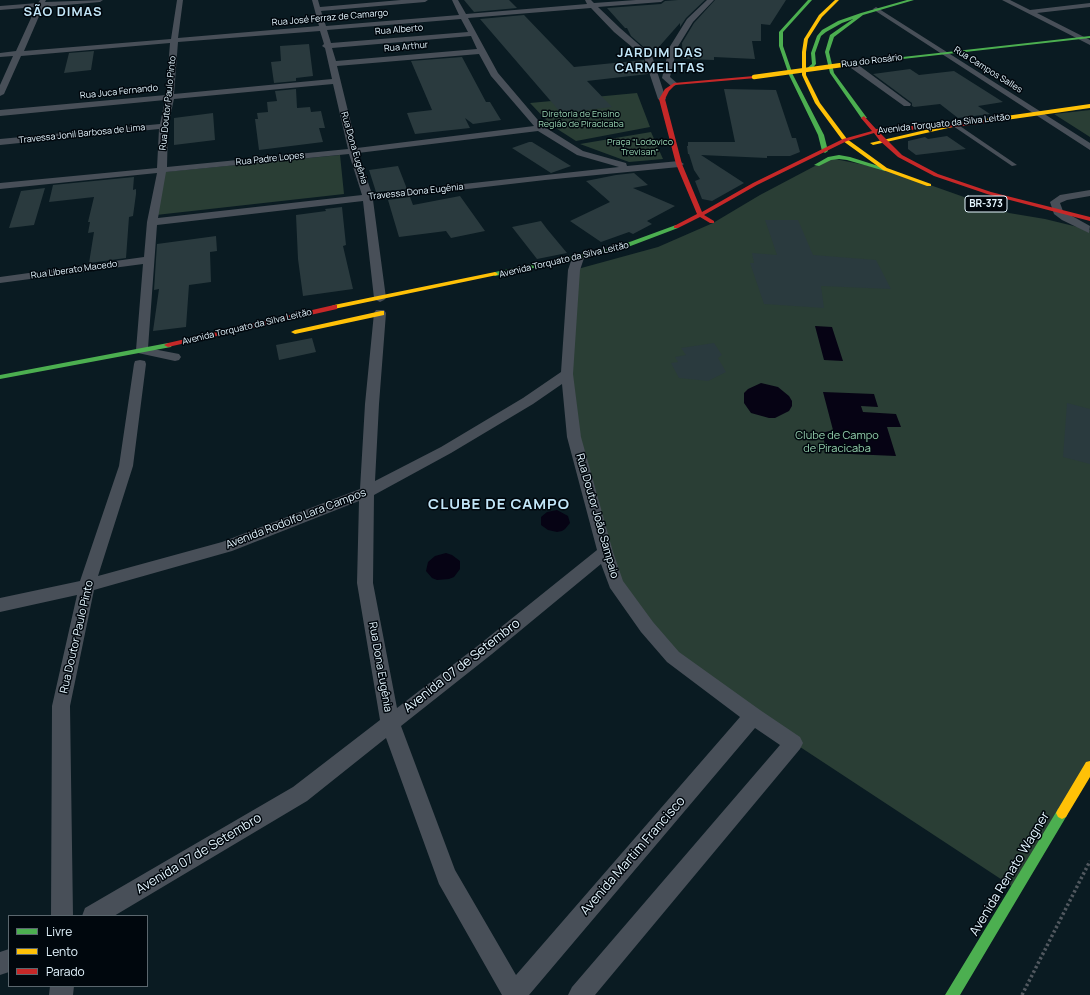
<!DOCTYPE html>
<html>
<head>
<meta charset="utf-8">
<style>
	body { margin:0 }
	#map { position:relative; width:1090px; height:995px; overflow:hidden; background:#0a1b22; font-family:Manrope,sans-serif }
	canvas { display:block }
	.legend { position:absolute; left:8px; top:915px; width:140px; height:72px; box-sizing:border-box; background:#00070d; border:1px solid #5b676e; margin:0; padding:5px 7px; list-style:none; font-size:12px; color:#e4f6ff }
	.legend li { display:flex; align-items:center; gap:8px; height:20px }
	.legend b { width:20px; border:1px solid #5b676e }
</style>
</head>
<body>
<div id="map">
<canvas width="1090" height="995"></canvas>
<ul class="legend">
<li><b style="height:5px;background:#4caf50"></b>Livre</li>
<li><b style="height:5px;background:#ffc107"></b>Lento</li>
<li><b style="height:5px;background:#c62828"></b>Parado</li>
</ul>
</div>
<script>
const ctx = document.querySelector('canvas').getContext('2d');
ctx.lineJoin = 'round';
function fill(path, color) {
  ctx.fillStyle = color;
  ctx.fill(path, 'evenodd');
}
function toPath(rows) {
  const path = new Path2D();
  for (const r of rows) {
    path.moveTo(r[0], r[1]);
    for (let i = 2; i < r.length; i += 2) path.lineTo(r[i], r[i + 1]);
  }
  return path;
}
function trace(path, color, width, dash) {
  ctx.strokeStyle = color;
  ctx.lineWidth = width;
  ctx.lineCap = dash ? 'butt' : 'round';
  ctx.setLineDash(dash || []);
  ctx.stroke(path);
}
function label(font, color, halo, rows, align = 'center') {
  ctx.font = font + ' Manrope,sans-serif';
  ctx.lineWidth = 3;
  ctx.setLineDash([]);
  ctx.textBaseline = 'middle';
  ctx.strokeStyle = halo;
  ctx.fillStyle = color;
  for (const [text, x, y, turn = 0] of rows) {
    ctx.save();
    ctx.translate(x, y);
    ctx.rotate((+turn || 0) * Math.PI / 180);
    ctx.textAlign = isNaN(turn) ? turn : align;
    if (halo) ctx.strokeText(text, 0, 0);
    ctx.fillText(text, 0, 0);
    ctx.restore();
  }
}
const green = toPath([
	[637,93,650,127,576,141,551,125,530,103],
	[1090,110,1090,137,1054,114],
	[651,132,663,159,629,162,580,144],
	[340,155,344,194,156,215,164,172],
	[830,158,885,169,1009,213,1045,219,1090,230,1090,766,1016,889,753,716,647,627,605,552,567,374,574,270,658,247,713,223,760,195]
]);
const water = toPath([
	[815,326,832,327,843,361,824,360],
	[761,383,778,387,789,396,792,401,792,406,789,411,775,418,769,418,751,413,744,403,744,393,748,389],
	[823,392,874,394,878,407,861,406,863,412,896,414,901,427,887,427,896,456,827,453,822,433,833,430],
	[557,510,568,516,570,523,565,529,562,531,557,532,548,530,541,525,541,517,547,512],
	[446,553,452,555,460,561,460,569,454,577,449,579,437,580,432,578,426,571,428,562,435,556]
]);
const building = toPath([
	[464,0,509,0,517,8,474,12],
	[678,0,705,0,686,18,680,27,680,23,657,49,646,49,631,36,627,28,625,28,607,8,661,4,665,1],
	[715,0,786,0,770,25,761,24,761,41,752,41,755,59,714,57,714,60,683,59,682,43,694,23],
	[524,15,574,67,644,60,648,74,587,81,612,107,561,113,480,19],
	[309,44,313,76,296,78,296,81,274,83,271,62,281,61,280,46],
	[94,51,91,70,64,73,69,53],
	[462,57,486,102,490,102,501,120,473,124,465,118,470,128,415,134,407,113,432,110,411,61],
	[910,69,919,75,954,71,1003,102,978,106,990,114,958,118,940,104,914,107,912,106,912,103,873,74],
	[296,89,297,108,310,107,311,112,321,111,325,128,319,128,323,142,259,150,255,119,258,119,257,113,268,112,267,102,277,101,275,91],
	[724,89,776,90,792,138,796,138,800,152,790,156,767,156,767,158,701,155,744,183,712,201,702,199,695,181,700,179,694,170,689,154,688,154,687,146,688,146,688,142,735,142],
	[213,113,215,140,174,145,174,118],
	[947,136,966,149,916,155,908,149,908,141,925,137,928,139],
	[529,142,532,142,571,166,551,173,512,148],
	[398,166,407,189,376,192,369,170],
	[634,173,648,185,633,188,675,206,647,221,652,224,633,234,629,232,601,242,570,221,610,202,586,181,616,175],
	[134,177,133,190,136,189,136,194,133,216,129,217,126,258,89,263,94,232,88,233,90,222,88,222,94,197,49,202,53,185],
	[45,188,34,225,9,228,21,191],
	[460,196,485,231,451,238,446,231,399,237,388,200,410,197,413,205],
	[342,207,346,245,343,246,353,289,303,296,298,259,296,215,326,211,325,209],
	[765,220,798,220,813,255,876,260,891,289,821,286,824,308,764,304,750,263,754,263,752,253,777,255],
	[541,221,547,229,567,253,537,259,512,227],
	[216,236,217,251,210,252,211,282,189,285,186,327,153,331,159,289,154,290,157,244],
	[312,338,316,352,279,360,276,345],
	[714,343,722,355,718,358,726,372,708,381,679,378,671,363,678,362,675,357,686,355,681,348],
	[1067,403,1090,409,1090,464,1063,457]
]);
const path = toPath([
	[1022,995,1090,861]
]);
const lane = toPath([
	[953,124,957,124,1017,165,1012,166,953,126,953,124]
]);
const street = toPath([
	[40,0,46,0,45,2,103,0,100,2,43,7,24,51,171,39,177,0,183,0,178,38,319,26,312,0,318,0,320,7,401,0,428,0,425,2,321,11,326,26,459,15,452,0,458,0,466,14,587,4,585,0,591,0,594,3,636,0,664,0,661,2,598,7,620,28,652,56,666,99,662,102,658,99,644,57,614,32,591,8,468,18,498,73,543,126,583,151,626,163,627,166,679,161,684,164,679,167,545,180,373,200,386,298,384,300,380,302,376,300,374,298,363,201,157,225,148,348,179,354,181,357,179,360,175,361,138,353,136,350,143,264,0,283,0,277,144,257,147,222,157,173,0,189,0,183,157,168,159,129,0,145,0,139,160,124,165,100,0,116,0,110,166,95,170,43,21,56,4,94,0,96,0,85,13,56,0,57,0,53,16,51,36,7,0,10,0,6,38,3,40,0],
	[461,19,468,32,331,43,327,30,461,19],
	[320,31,324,44,322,46,325,48,332,79,174,94,178,42,320,31],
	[471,36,477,49,336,61,332,48,471,36],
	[479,54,491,76,534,126,357,148,337,66,479,54],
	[333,84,348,149,167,167,168,126,174,99,333,84],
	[538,131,577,155,619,167,372,194,358,153,538,131],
	[349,154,362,195,158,218,166,172,349,154],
	[707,0,714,0,693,22,677,48,670,77,678,84,674,86,671,86,662,78,669,48,687,19,707,0],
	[1002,0,1010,0,1030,10,1090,3,1090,7,1037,13,1090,40,1090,45,1002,0],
	[876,7,1090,143,1090,150,874,10,873,9,876,7],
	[851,64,857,64,911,104,910,106,904,106,851,68,851,64],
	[1090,190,1090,196,1067,200,1060,203,1063,211,1090,226,1089,233,1062,220,1054,214,1050,202,1060,195,1090,190],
	[578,255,584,258,580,270,573,374,581,437,613,552,623,581,653,622,679,652,760,710,800,737,803,743,800,749,595,995,568,995,572,987,780,745,755,728,529,995,502,995,439,884,386,738,307,801,114,916,82,916,85,908,293,787,380,720,357,583,359,501,232,551,94,590,70,706,73,916,51,916,52,706,77,595,0,612,0,598,80,581,119,466,134,364,135,361,140,360,145,361,146,364,133,466,98,576,222,542,360,489,365,404,374,313,376,310,384,310,386,313,379,404,375,481,441,447,523,398,561,372,568,270,572,258,578,255],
	[562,384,567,437,597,550,480,644,397,708,373,583,374,495,451,453,533,404,562,384],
	[601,564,610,588,641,632,667,662,740,717,516,975,455,870,401,726,492,654,601,564],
	[9,949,9,972,0,975,0,952,9,949],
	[50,986,74,986,73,995,49,995,50,986]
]);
const fast = toPath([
	[808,0,812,0,783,32,783,46,793,75,824,135,828,151,825,153,822,151,818,135,789,75,779,46,779,32,808,0],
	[907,0,914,0,863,15,834,37,829,52,834,73,867,118,862,119,830,73,825,52,830,35,853,19,842,23,826,32,821,36,815,53,816,64,810,71,806,71,806,69,812,64,811,53,817,36,822,30,838,21,861,13,907,0],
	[1090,36,1090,38,849,65,847,64,849,63,1090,36],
	[839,155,850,157,888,169,885,171,847,160,839,159,831,160,819,166,814,165,828,157,839,155],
	[676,225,678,226,678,228,620,250,495,276,492,274,495,272,616,247,676,225],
	[168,343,172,345,171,347,0,379,0,375,168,343],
	[1062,807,1066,809,1068,813,1066,817,960,995,945,995,1058,809,1062,807]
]);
const slow = toPath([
	[835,0,839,0,822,17,808,39,806,52,806,75,820,103,847,139,887,168,931,184,931,186,927,186,883,170,843,141,815,103,802,75,802,52,804,39,819,15,835,0],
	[1090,104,1090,108,985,123,982,121,985,119,1090,104],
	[955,123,958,125,957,126,873,145,870,143,955,123],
	[495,272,498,274,497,275,334,309,330,307,334,305,495,272],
	[381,311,384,311,384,315,295,334,291,332,295,330,381,311],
	[1090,761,1090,777,1066,817,1062,819,1058,817,1056,813,1058,809,1086,762,1090,761]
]);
const jam = toPath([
	[754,76,756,77,756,78,675,85,669,91,665,99,682,164,702,212,753,183,843,139,872,131,861,118,864,116,876,129,987,120,987,122,985,123,955,127,879,132,902,155,938,174,991,192,1090,217,1090,221,987,194,934,176,898,157,880,141,874,133,847,141,757,185,704,215,714,221,714,223,710,223,700,217,678,228,674,228,674,226,697,214,676,164,659,99,665,89,674,83,754,76],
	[334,305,337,305,337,309,168,347,164,345,168,343,334,305]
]);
const slowBridge = toPath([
	[754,77,849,64]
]);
const farStreetnames = [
	["Rua José Ferraz de Camargo",330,18,-5],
	["Rua Alberto",399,30,-5],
	["Rua Arthur",406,47,-5],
	["Rua do Rosário",872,61,-7],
	["Rua Campos Salles",988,70,32],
	["Rua Juca Fernando",119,92,-6],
	["Rua Doutor Paulo Pinto",168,103,-84],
	["Avenida Torquato da Silva Leitão",944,124,-6],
	["Travessa Jonil Barbosa de Lima",82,134,-6],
	["Rua Dona Eugênia",354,148,74],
	["Rua Padre Lopes",270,159,-6],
	["Travessa Dona Eugênia",416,192,-6],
	["Avenida Torquato da Silva Leitão",564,260,-13],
	["Rua Liberato Macedo",74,270,-8],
	["Avenida Torquato da Silva Leitão",247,327,-13]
];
const farParknames = [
	["Diretoria de Ensino",581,114],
	["Região de Piracicaba",581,124],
	["Praça \"Lodovico",640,142],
	["Trevisan\"",640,152]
];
const shields = [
	[986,204,42]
];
const shieldNames = [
	["BR-373",986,204]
];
const parkNames = [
	["Clube de Campo",837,436],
	["de Piracicaba",837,449]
];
const streetNames = [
	["Rua Doutor João Sampaio",597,516,74],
	["Avenida Rodolfo Lara Campos",296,519,-21],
	["Rua Doutor Paulo Pinto",77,637,-77],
	["Rua Dona Eugênia",380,667,80]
];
const farDistrictnames = [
	["SÃO DIMAS",63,12],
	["JARDIM DAS",660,53],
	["CARMELITAS",660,68]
];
const nearStreetnames = [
	["Avenida 07 de Setembro",462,666,-38],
	["Avenida 07 de Setembro",199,854,-31],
	["Avenida Martim Francisco",633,856,-49],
	["Avenida Renato Wagner",1010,874,-59]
];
const districtNames = [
	["CLUBE DE CAMPO",499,505]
];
fill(green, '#2a3e35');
fill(water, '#060314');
fill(building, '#2a3a3e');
trace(path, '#51585f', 3.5, [2.5, 2.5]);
fill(lane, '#484f58');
fill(street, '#484f58');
fill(fast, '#4caf50');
fill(slow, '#ffc107');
fill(jam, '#c62828');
trace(slowBridge, '#ffc107', 4.5);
label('9px', '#e4f6ff', '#00070d', farStreetnames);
label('9px', '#96d2b0', '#00070d', farParknames);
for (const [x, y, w] of shields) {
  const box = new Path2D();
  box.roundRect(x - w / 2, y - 8, w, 16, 3);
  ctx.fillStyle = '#00070d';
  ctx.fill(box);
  trace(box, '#e4f6ff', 1);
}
label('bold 10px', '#e4f6ff', null, shieldNames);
label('11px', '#96d2b0', '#00070d', parkNames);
label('11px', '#e4f6ff', '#00070d', streetNames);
ctx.letterSpacing = '1px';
label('bold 13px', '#c2e6f8', '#00070d', farDistrictnames);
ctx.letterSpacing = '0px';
label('13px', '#e4f6ff', '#00070d', nearStreetnames);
ctx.letterSpacing = '1px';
label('bold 15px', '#c2e6f8', '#00070d', districtNames);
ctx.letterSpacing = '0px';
</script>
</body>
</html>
